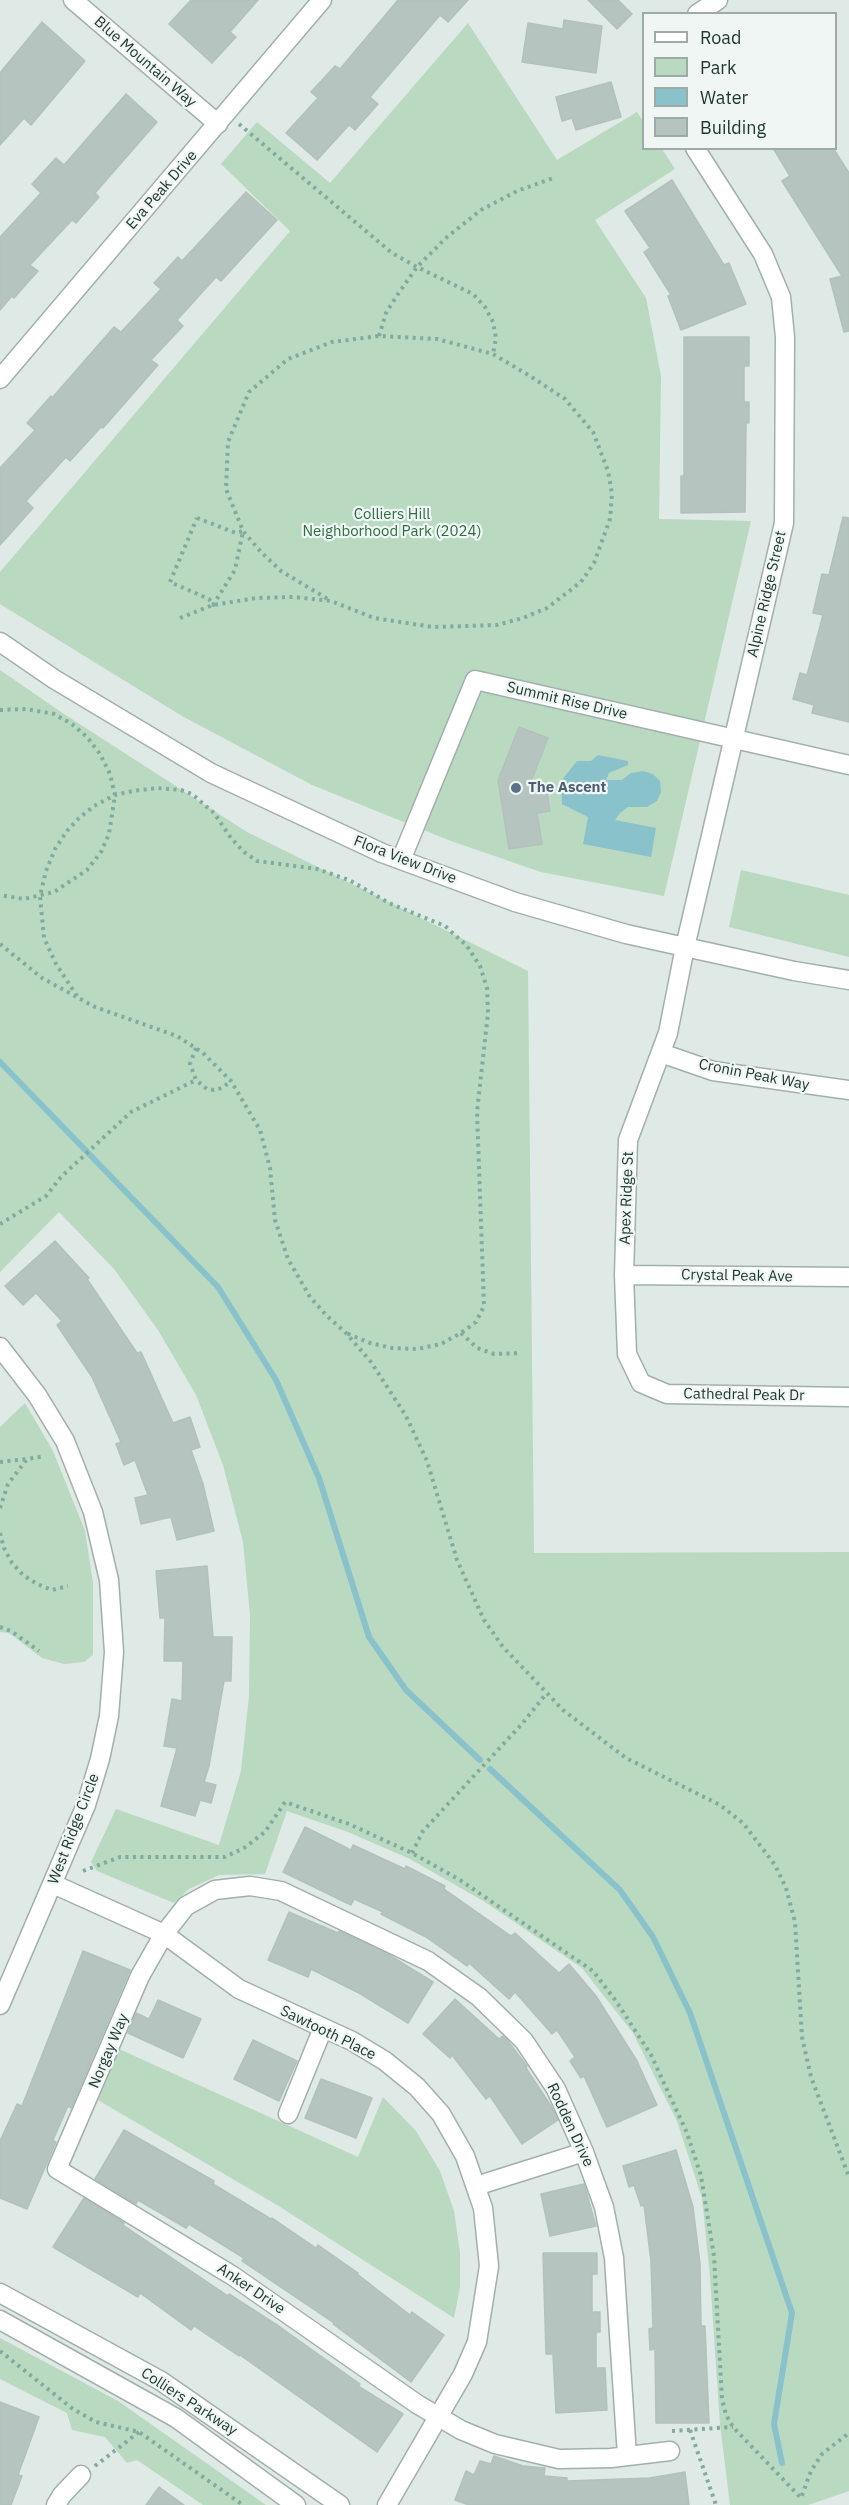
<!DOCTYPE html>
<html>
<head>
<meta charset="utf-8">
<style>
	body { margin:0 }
	#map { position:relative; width:849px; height:2505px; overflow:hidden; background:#dfe9e5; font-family:"IBM Plex Sans",sans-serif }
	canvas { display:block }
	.legend { position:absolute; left:642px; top:12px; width:195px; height:138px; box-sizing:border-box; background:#eff6f3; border:2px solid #9daaa6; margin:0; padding:8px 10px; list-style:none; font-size:18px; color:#213832 }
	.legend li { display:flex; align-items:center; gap:12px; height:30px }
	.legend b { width:30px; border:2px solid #9daaa6 }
</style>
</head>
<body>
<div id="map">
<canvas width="849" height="2505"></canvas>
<ul class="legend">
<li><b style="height:8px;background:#fff"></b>Road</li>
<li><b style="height:16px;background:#b9d9c1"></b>Park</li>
<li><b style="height:16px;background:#8ac2cc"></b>Water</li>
<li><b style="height:16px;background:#b5c4be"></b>Building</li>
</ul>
</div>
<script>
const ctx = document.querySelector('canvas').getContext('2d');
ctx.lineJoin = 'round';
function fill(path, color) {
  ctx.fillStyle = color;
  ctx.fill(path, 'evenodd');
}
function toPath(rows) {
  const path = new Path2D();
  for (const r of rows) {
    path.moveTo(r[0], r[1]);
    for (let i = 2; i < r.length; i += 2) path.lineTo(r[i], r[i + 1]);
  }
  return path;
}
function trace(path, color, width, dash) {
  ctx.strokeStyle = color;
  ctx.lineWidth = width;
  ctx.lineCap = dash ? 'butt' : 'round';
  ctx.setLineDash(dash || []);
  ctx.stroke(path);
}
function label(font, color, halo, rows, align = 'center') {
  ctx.font = font + ' "IBM Plex Sans",sans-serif';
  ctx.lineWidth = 4.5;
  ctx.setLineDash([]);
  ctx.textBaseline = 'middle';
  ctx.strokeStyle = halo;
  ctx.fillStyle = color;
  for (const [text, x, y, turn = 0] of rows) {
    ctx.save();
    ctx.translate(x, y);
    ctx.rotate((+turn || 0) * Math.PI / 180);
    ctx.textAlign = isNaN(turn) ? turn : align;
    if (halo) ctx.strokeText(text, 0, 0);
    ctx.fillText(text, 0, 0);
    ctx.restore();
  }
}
const green = toPath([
	[468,23,557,160,637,112,643,121,644,148,662,149,675,169,595,220,646,298,661,376,659,519,751,521,664,896,541,872,451,841,312,785,182,716,0,604,0,572,290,231,221,164,257,122,330,183],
	[0,670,64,714,247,832,528,971,534,1553,849,1552,849,2491,808,2505,730,2505,720,2424,710,2277,702,2198,677,2121,633,2033,582,1968,485,1902,410,1859,348,1832,287,1811,265,1874,219,1875,189,1889,174,1903,97,1871,91,1862,116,1809,219,1845,241,1771,249,1696,250,1615,243,1542,223,1465,196,1395,158,1330,114,1269,59,1212,0,1272],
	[741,870,849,895,849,957,729,927],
	[25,1403,53,1451,85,1531,93,1583,93,1655,84,1662,64,1664,42,1658,9,1633,0,1632,0,1427],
	[119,2049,358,2157,383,2097,416,2131,440,2171,454,2211,460,2253,460,2287,454,2318,277,2205,98,2100],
	[0,2338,118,2401,266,2505,203,2505,137,2460,127,2463,105,2437,72,2430,67,2413,0,2379]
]);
const water = toPath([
	[598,755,628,761,628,765,609,773,606,780,622,780,631,773,643,771,653,774,660,781,661,792,657,801,647,807,628,807,620,813,615,820,656,828,651,857,583,844,588,817,562,804,561,781,577,761,591,761]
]);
const stream = toPath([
	[0,1062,218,1287,276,1380,319,1478,369,1637,406,1690,480,1760],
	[490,1769,620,1890,653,1937,690,2013,792,2313,774,2424,782,2463]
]);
const building = toPath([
	[191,0,258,0,230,32,236,37,212,63,169,24,191,0],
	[398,0,468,0,448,22,440,15,370,97,378,104,355,130,349,125,317,160,286,133,318,98,311,92,335,66,340,69,398,0],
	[588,0,618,0,632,14,617,29,588,0],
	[564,20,602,26,596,73,522,62,528,23,563,29,564,20],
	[42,22,85,61,31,125,24,118,0,145,0,73,42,22],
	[611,82,621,117,576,130,572,118,562,121,556,97,611,82],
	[126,94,157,122,95,193,99,197,76,223,72,220,30,265,38,271,14,298,12,296,0,310,0,237,41,193,32,184,56,158,64,165,126,94],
	[773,148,833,148,849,173,849,331,844,332,830,279,842,276,782,181,790,176,773,148],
	[672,180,724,265,729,263,746,304,681,330,668,296,671,295,644,252,650,248,625,211,672,180],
	[246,192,277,220,221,281,216,277,177,320,183,326,151,360,158,365,103,428,101,427,70,461,66,457,26,501,33,508,0,545,0,468,35,430,27,423,51,396,52,398,114,327,121,332,161,289,154,283,178,257,182,261,246,192],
	[684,337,749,337,749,366,744,366,744,402,749,402,749,423,746,423,745,512,681,513,681,476,684,476,684,337],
	[843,517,849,518,849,722,812,713,814,705,793,699,800,673,807,675,823,615,813,613,822,574,829,575,843,517],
	[519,727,548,738,528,789,546,787,550,811,537,813,542,844,509,849,498,780,519,727],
	[55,1241,89,1278,87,1279,137,1353,141,1352,173,1423,190,1417,200,1447,191,1450,203,1484,214,1531,177,1540,171,1517,141,1524,135,1498,148,1495,135,1460,124,1465,116,1444,121,1442,92,1377,57,1325,62,1321,36,1293,23,1305,5,1286,55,1241],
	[207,1566,213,1637,232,1637,231,1681,224,1681,209,1766,204,1782,216,1785,211,1803,200,1800,195,1816,161,1806,177,1748,164,1746,172,1699,182,1701,183,1661,164,1661,165,1618,160,1618,156,1571,207,1566],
	[305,1827,351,1850,353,1845,405,1869,406,1866,445,1886,444,1889,511,1936,515,1933,559,1973,569,1964,596,1996,637,2061,657,2105,607,2127,584,2076,581,2078,570,2061,575,2057,557,2030,552,2034,515,1992,509,1999,469,1963,467,1966,426,1937,381,1914,383,1912,354,1899,351,1905,283,1872,305,1827],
	[289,1912,338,1933,339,1931,386,1953,433,1982,408,2023,359,1993,311,1969,308,1977,268,1960,289,1912],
	[83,1951,130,1970,71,2108,68,2106,53,2140,56,2142,27,2209,0,2198,0,2141,17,2104,22,2106,83,1951],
	[455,1999,499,2039,503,2036,507,2040,527,2066,526,2068,551,2106,558,2120,522,2144,490,2096,486,2099,452,2055,450,2058,423,2034,455,1999],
	[158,2000,201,2019,183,2058,128,2033,136,2013,149,2019,158,2000],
	[253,2040,297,2061,279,2101,234,2079,253,2040],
	[321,2079,372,2098,356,2138,305,2118,321,2079],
	[124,2130,214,2181,213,2184,271,2219,272,2218,316,2248,318,2245,358,2273,357,2274,410,2315,412,2312,444,2335,411,2382,333,2324,334,2323,242,2261,244,2258,189,2224,186,2228,138,2200,136,2204,95,2179,124,2130],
	[676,2150,693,2207,700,2264,701,2326,705,2326,709,2423,656,2423,655,2349,650,2350,649,2329,653,2328,651,2261,644,2205,641,2206,634,2185,629,2187,623,2166,676,2150],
	[584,2184,596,2226,550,2236,541,2194,584,2184],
	[84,2198,124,2223,123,2225,228,2296,229,2294,280,2327,360,2384,358,2386,403,2414,377,2452,240,2355,239,2356,194,2326,191,2330,140,2293,138,2297,53,2247,84,2198],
	[543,2253,597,2253,597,2274,592,2274,592,2312,600,2312,600,2332,596,2332,596,2368,605,2368,607,2410,556,2413,553,2354,546,2354,543,2253],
	[0,2402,39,2417,18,2475,22,2476,11,2505,0,2505,0,2402],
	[494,2456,523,2466,545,2468,544,2476,567,2478,567,2481,650,2478,685,2472,689,2505,469,2505,455,2500,466,2471,474,2475,480,2461,491,2464,494,2456],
	[159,2487,184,2505,146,2505,159,2487]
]);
const path = toPath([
	[239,124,392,253,417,267,473,294,485,307,493,322,496,338,493,354],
	[379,336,386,313,398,294,417,267,447,237,481,210,517,191,556,177],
	[197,518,236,533,243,531,235,570,213,605,209,599,170,582,197,518],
	[180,618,213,605,257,598,294,597,331,601,374,618,433,627,497,625,523,618,547,608,581,582,594,563,610,519,612,494,608,471,593,432,565,399,530,376,493,354,437,339,379,336,332,342,288,359,249,392,228,442,226,489,243,531,261,552,281,571,331,601],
	[0,710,26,709,54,714,72,724,87,737,100,754,110,774,115,795,109,834,101,852,87,870,54,892,24,899,0,895],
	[0,944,42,978,95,1007,177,1036,203,1053,231,1081,260,1130,270,1168,275,1220,288,1259,310,1297,327,1316,346,1333,371,1362,406,1416,427,1461,457,1560,484,1620,503,1647,563,1710,626,1758,720,1805,743,1823,775,1865,786,1888,795,1922,802,2037,811,2077,849,2177],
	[77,996,56,964,44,938,40,896,46,871,55,849,67,831,79,818,94,806,115,795,133,791,157,788,181,790,192,794,214,813,231,838,244,852,257,861,317,869,349,880,389,903,445,926,467,946,480,966,487,988,488,1013,477,1112,484,1306,476,1322,461,1333,441,1344,417,1349,392,1348,370,1343,346,1333],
	[196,1048,190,1064,196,1080,207,1089,214,1090,222,1088,231,1081],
	[0,1224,46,1196,61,1177,131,1112,196,1080],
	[461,1333,477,1348,494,1354,521,1353],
	[0,1462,26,1459],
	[0,1508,8,1484,27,1459,45,1456],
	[0,1533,4,1548,12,1563,23,1575,37,1584,52,1590,68,1586],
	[0,1627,11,1631,39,1651],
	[412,1853,423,1831,521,1725,546,1694],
	[83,1871,120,1857,225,1857,244,1848,265,1832,285,1802,349,1824,412,1853,460,1880,593,1971,616,2001,651,2055,687,2133,701,2176,714,2256,722,2399,726,2415,733,2427,801,2498,811,2471,822,2454,849,2433],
	[0,2351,73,2409,96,2422,139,2432,243,2505],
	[690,2430,716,2505],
	[672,2431,733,2427],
	[95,2466,139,2432]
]);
const minor = toPath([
	[73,0,218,124],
	[697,14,718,0],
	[695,148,763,254,781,297,785,337,784,523,685,947,668,1033,628,1140,624,1275,627,1354,641,1383,667,1394,849,1397],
	[0,379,322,0],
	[0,642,54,679,211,773,382,853,515,902,626,934,794,971,849,980],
	[401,860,475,680,849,765],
	[661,1053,713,1071,849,1090],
	[624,1275,849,1277],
	[0,1347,37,1395,65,1441,93,1512,109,1580,114,1652,109,1716,100,1759,86,1805,0,2005],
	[53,1884,164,1934,239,1989,352,2041,385,2061,417,2087,441,2114,465,2156,483,2208,489,2266,477,2342,463,2374,387,2505],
	[288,2114,323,2028],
	[476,2186,584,2152],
	[627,2456,614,2258,604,2207,584,2152,556,2089,524,2041,479,1997,428,1961,281,1891,250,1886,215,1890,186,1906,164,1934,140,1976,57,2169,233,2276,417,2404,461,2430,495,2444,559,2459,611,2458,670,2451],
	[56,2505,62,2495,81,2475]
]);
const tertiary = toPath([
	[0,2293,161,2381,340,2505],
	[0,2320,176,2418,296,2505]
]);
const markers = [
	[516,788,6,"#5c6f8a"]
];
const streetNames = [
	["Blue Mountain Way",145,62,41],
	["Eva Peak Drive",162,190,-49],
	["Alpine Ridge Street",767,594,-77],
	["Summit Rise Drive",567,701,13],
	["Flora View Drive",405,860,21],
	["Cronin Peak Way",754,1075,11],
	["Apex Ridge St",627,1198,-88],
	["Crystal Peak Ave",737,1276,1],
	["Cathedral Peak Dr",744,1395,1],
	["West Ridge Circle",74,1829,-69],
	["Sawtooth Place",328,2033,26],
	["Norgay Way",109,2051,-67],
	["Rodden Drive",570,2125,65],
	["Anker Drive",251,2289,34],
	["Colliers Parkway",189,2402,33]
];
const parkNames = [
	["Colliers Hill",392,515],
	["Neighborhood Park (2024)",392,532]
];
const serviceNames = [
	["The Ascent",528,788]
];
fill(green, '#b9d9c1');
fill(water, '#8ac2cc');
trace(stream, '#8ac2cc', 6);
fill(building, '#b5c4be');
trace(building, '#b2c2bb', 1.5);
trace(minor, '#a2b0ac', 21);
trace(tertiary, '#a2b0ac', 21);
trace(path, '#81ab9e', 4, [3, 4.5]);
trace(minor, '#fff', 18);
trace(tertiary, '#fff', 18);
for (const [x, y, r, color] of markers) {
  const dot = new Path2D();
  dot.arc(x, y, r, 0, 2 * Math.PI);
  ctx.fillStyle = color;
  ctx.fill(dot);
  trace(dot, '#eff6f3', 2);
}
label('15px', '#213832', '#eff6f3', streetNames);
label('15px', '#2e6c46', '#eff6f3', parkNames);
label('bold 15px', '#4e5e75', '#eff6f3', serviceNames, 'left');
</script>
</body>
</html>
